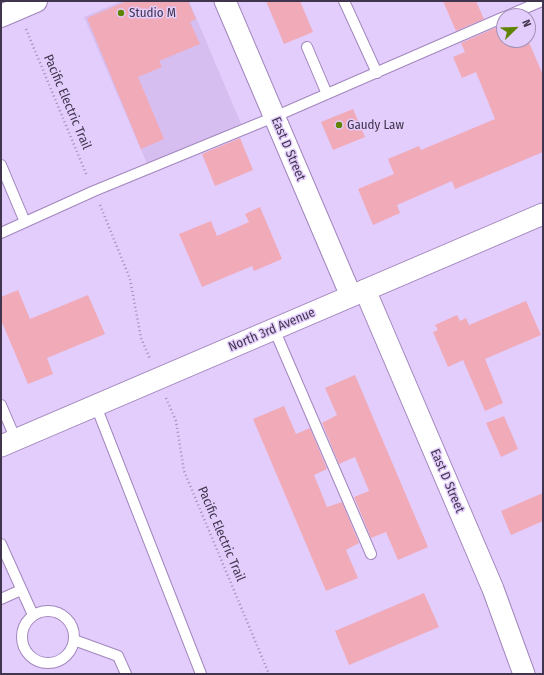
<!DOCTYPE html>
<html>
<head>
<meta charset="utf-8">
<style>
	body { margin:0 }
	#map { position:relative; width:544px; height:675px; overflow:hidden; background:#e3cdfc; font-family:"Fira Sans Condensed",sans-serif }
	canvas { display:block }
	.frame { position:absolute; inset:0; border:2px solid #41354d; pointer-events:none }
	.north { position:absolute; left:496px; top:8px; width:40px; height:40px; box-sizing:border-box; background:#e3cdfc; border:1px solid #a290b6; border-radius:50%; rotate:67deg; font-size:11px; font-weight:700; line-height:16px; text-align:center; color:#41354d }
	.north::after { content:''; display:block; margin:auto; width:14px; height:18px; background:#608300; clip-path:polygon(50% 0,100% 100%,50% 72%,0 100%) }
</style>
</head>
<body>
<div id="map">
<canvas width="544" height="675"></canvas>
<div class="frame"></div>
<div class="north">N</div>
</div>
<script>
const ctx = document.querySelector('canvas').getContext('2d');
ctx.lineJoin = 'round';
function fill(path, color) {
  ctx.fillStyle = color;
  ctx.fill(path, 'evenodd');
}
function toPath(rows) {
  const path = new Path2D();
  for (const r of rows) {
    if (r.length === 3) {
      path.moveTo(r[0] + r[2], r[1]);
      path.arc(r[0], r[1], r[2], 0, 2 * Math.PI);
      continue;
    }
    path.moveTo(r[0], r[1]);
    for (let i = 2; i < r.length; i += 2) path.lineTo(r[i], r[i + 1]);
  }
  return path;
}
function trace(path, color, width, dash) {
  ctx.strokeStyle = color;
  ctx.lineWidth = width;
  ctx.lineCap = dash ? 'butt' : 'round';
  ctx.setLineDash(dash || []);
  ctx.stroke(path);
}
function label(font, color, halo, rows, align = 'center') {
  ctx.font = font + ' "Fira Sans Condensed",sans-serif';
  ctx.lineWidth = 3;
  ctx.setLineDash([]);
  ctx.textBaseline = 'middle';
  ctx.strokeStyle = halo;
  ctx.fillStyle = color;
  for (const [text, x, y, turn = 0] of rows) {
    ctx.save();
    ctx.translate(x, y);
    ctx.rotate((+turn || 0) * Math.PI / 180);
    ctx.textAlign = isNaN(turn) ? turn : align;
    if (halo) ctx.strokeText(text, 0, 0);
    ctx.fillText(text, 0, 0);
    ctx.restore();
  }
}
const built = toPath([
	[122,1,189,1,242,126,148,166,84,17]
]);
const building = toPath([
	[127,1,188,1,196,19,190,22,200,44,159,61,162,67,138,77,164,139,141,149,87,18],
	[266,1,300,1,313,32,284,44],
	[443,1,476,1,484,19,456,31],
	[504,24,504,40,528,40,543,75,543,152,455,189,452,181,397,205,400,213,373,225,358,189,394,174,388,159,419,146,421,150,495,119,476,72,462,78,453,57,465,52,461,43],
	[353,109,365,137,333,150,321,122],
	[240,138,253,170,215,186,202,154],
	[260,207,282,259,254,271,252,266,202,287,179,234,211,221,217,236,249,222,245,214],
	[18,290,30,319,88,295,105,334,47,358,53,374,28,384,1,320,1,297],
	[526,301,541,335,485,359,503,403,485,411,463,360,448,367,433,332,438,330,435,325,457,315,460,321,466,318,469,325],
	[355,375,428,547,398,560,386,532,371,538,354,497,369,491,355,457,339,464,322,423,337,415,325,388],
	[284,406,296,434,310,428,327,469,314,475,327,507,342,502,359,543,346,550,358,578,326,591,253,419],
	[504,416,518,449,501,457,486,423],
	[543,493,543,521,511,535,501,511],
	[424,593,439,627,349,665,335,631]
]);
const path = toPath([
	[26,29,87,176],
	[100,205,130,279,141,338,150,359],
	[166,398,176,421,184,471,269,674]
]);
const service = toPath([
	[344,1,377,73],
	[507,16,542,1],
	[307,47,327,94],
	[1,165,25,222],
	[1,233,94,191,274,117,504,17],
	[274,329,371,554],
	[1,405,16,440],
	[96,406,201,674],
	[1,544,33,615],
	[1,599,21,590],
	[48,637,26],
	[74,640,118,656,126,674]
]);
const minor = toPath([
	[225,1,351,296],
	[365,290,493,589,524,674],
	[1,446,543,214]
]);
const tertiary = toPath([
	[1,16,36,1]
]);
const markers = [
	[121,13,4,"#608300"],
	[339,125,4,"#608300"]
];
const poiNames = [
	["Studio M",129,13],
	["Gaudy Law",347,125]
];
const streetNames = [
	["Pacific Electric Trail",67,102,67],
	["East D Street",288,149,67],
	["North 3rd Avenue",272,330,-23],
	["East D Street",447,481,67],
	["Pacific Electric Trail",221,534,67]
];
fill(built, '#d7bef1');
fill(building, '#f0aab8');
trace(service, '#a186bd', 12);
trace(minor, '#a186bd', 23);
trace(tertiary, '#a186bd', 24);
trace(path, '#9f8eb3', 2.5, [1, 3]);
trace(service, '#fff', 10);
trace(minor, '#fff', 21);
trace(tertiary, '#fff', 22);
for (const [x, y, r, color] of markers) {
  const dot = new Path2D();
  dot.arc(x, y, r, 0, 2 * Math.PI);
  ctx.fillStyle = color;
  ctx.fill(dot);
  trace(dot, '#e3cdfc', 1.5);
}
label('13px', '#41354d', '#e3cdfc', poiNames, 'left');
label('13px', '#41354d', '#e3cdfc', streetNames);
</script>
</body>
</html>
